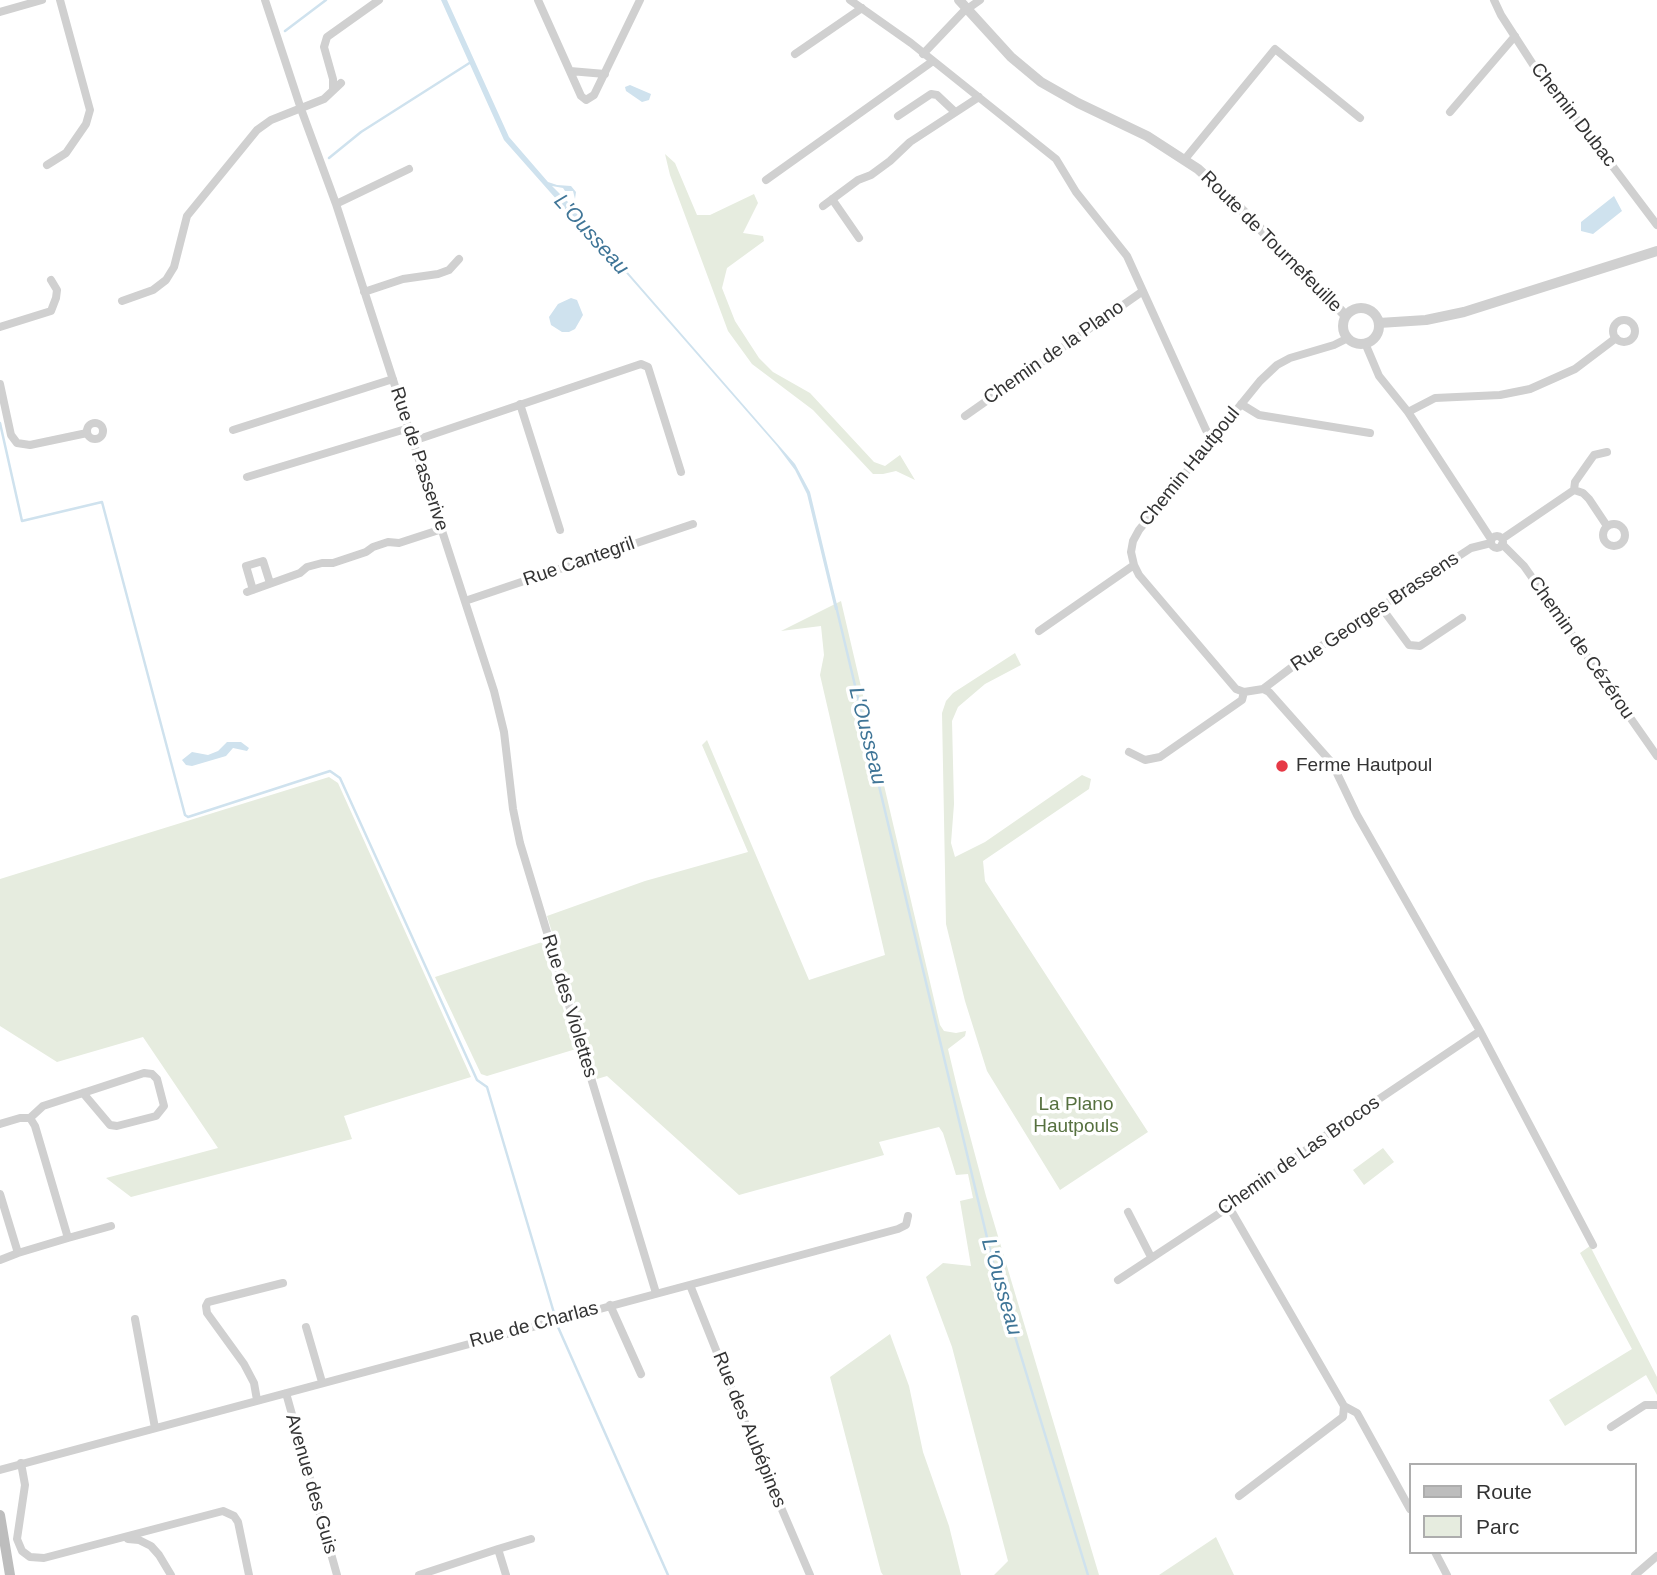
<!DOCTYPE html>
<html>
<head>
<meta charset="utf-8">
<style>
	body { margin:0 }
	#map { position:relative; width:1657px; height:1575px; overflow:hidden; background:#fff; font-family:Helvetica,sans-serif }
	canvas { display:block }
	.legend { position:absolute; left:1409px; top:1463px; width:228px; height:91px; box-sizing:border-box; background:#fff; border:2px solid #adadad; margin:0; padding:9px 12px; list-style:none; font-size:21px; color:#333 }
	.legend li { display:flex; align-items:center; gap:14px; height:35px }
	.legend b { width:35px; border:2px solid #adadad }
</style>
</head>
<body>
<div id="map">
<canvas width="1657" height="1575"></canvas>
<ul class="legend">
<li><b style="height:9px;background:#bdbdbd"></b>Route</li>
<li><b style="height:19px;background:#e6ecdf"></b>Parc</li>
</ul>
</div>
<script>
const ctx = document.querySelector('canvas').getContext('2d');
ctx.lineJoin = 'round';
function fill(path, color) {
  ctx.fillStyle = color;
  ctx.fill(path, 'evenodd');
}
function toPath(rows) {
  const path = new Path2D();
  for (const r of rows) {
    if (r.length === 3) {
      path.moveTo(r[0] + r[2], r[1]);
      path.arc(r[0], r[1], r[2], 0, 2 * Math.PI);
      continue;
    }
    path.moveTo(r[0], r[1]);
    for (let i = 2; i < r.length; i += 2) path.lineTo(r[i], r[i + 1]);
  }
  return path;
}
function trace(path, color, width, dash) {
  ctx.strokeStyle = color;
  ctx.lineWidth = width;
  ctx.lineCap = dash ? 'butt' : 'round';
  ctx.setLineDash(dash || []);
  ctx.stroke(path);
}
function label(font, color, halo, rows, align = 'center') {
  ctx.font = font + ' Helvetica,sans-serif';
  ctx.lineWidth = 7;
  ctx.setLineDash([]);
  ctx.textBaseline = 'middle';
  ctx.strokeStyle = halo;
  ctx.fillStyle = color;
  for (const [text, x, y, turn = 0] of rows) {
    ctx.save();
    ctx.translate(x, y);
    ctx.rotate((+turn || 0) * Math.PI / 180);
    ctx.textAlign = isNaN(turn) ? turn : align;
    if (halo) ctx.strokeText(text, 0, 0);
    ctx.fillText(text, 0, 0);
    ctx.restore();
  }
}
const green = toPath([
	[665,154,675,163,697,215,710,215,754,194,758,203,743,233,763,236,764,241,727,268,722,288,735,321,759,358,773,372,810,393,874,462,885,466,900,455,915,480,896,471,883,474,873,474,813,410,752,364,728,331,670,175],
	[841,601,940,1025,944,1031,956,1033,966,1031,965,1036,948,1049,958,1091,986,1196,1099,1575,994,1575,1008,1561,952,1347,926,1277,943,1263,971,1266,960,1201,973,1198,968,1174,956,1175,943,1133,939,1127,879,1142,884,1155,739,1195,607,1076,597,1079,547,916,645,881,748,852,702,745,707,740,809,980,885,955,820,675,824,655,821,626,781,631],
	[1015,653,1021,665,985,684,958,707,952,721,954,804,951,843,955,857,985,842,1082,775,1091,779,1089,789,983,861,985,881,1148,1132,1060,1190,987,1071,965,1001,946,924,942,713,946,701,953,693],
	[329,777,338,783,471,1077,344,1116,352,1139,131,1197,106,1178,218,1148,143,1037,57,1062,0,1026,0,879],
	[542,942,576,1049,487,1076,481,1074,435,977],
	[1383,1148,1394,1162,1364,1185,1353,1170],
	[1590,1246,1657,1377,1657,1395,1646,1375,1565,1426,1549,1400,1632,1349,1580,1253],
	[890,1334,909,1386,923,1452,949,1526,961,1575,883,1575,881,1572,830,1377],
	[1216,1537,1234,1575,1159,1575]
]);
const water = toPath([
	[441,0,447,0,509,137,548,182,557,185,571,186,576,192,575,199,573,191,565,191,563,188,552,186,579,213,578,215,795,464,810,492,838,609,835,610,807,494,795,470,777,446,584,225,565,209,504,140],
	[630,85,651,94,649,100,642,102,626,91,625,87],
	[1614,196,1622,211,1593,234,1581,231,1581,222],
	[571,298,577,300,583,315,575,329,569,332,562,332,551,325,549,317,558,304],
	[227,742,241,742,249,748,247,751,233,748,226,756,192,766,186,765,182,760,192,752,208,755,218,751]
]);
const stream = toPath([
	[285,31,326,0],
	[329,158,361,132,471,62],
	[0,423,22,521,102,502,185,815,188,817,330,771,340,778,477,1080,487,1087,554,1313],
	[836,606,995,1271,1088,1575],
	[558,1327,668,1575]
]);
const minor = toPath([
	[265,0,301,109,336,204,494,691,504,732,513,809,520,843,656,1293],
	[538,0,581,96,586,100,594,95,640,0],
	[850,0,911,43,1056,159,1076,192,1127,256,1206,430,1213,439],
	[1494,0,1501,15,1543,80,1580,123,1657,225],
	[0,12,42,0],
	[795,54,862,8],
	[923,54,963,12,980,0],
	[570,71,605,74],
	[333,90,333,79,324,47,327,37,379,0],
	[1450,112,1515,36],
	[898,116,931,94,937,95,955,112],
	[1185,159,1275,49,1360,118],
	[47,165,66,153,86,124,90,110,60,0],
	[766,180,933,61],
	[832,199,859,238],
	[336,204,409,169],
	[823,206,858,180,871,175,890,161,910,142,979,97],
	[364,292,403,279,438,274,449,270,459,259],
	[122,301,153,290,166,280,174,267,187,216,257,130,271,120,324,99,341,83],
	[1624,331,11],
	[0,327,51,311,56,298,57,290,51,280],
	[1348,338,1334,345,1290,358,1277,365,1260,381,1139,530,1133,541,1131,552,1134,565,1139,575,1236,689,1244,692,1263,689,1269,692,1332,763,1357,815,1480,1031,1593,1245],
	[1365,343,1379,376,1408,412,1491,539],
	[0,384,11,435,17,443,30,445,87,433],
	[520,404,560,530],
	[1241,404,1259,415,1370,433],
	[1408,412,1435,398,1500,395,1530,389,1575,369,1616,338],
	[965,416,1143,291],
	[95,431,8],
	[233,430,393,379],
	[413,441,641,364,648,367,681,472],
	[247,477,409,428],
	[1574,490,1583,493,1589,499,1607,526],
	[1614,535,11],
	[1497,542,6],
	[1502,539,1574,490,1575,482,1589,462,1594,455,1607,452],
	[1502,544,1524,566,1657,756],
	[253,590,246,566,263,561,270,583],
	[247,592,300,573,307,567,322,563,333,563,366,552,373,547,388,542,399,543,442,529],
	[465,601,693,524],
	[1381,607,1409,645,1420,646,1462,618],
	[1039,631,1134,565],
	[1263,689,1312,652,1471,548,1491,543],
	[1129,752,1145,760,1160,757,1242,700,1244,692],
	[30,1118,43,1106,83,1093,144,1073,152,1074,157,1079,164,1106,156,1116,117,1126,110,1125,83,1093],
	[0,1124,20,1118,30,1118,35,1126,68,1238,18,1253,0,1194],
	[1229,1207,1344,1406,1357,1413,1410,1509],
	[1128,1212,1151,1257],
	[68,1238,111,1226],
	[0,1260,18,1253],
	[1118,1280,1229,1207,1333,1130,1480,1031],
	[690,1285,750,1435,810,1575],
	[610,1305,641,1374],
	[135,1319,155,1428],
	[306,1327,322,1382],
	[286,1393,337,1575],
	[257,1400,254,1383,244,1364,207,1313,206,1306,208,1302,283,1283],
	[1611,1427,1645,1405,1657,1405],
	[21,1463,25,1485,17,1539,22,1551,30,1557,44,1558,223,1511,234,1516,238,1522,249,1575],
	[0,1470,898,1229,906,1225,908,1216],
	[1239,1496,1343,1417,1344,1406],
	[128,1539,139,1540,151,1546,159,1555,171,1575],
	[498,1549,531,1539],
	[1435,1552,1447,1575],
	[419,1575,498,1549,506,1575],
	[1635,1575,1657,1556]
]);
const tertiary = toPath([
	[959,0,1011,57,1041,82,1078,103,1147,136,1198,169,1234,202,1346,316],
	[1361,326,18],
	[1379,323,1426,320,1464,312,1657,251]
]);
const secondary = toPath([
	[0,1515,10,1575]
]);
const markers = [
	[1282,766,7,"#e63946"]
];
const streetNames = [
	["Chemin Dubac",1573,115,52],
	["Route de Tournefeuille",1271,242,45],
	["Chemin de la Plano",1054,353,-35],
	["Rue de Passerive",419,459,72],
	["Chemin Hautpoul",1190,467,-51],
	["Rue Cantegril",579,562,-19],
	["Rue Georges Brassens",1375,612,-34],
	["Chemin de Cézérou",1581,648,55],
	["Rue des Violettes",569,1006,73],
	["Chemin de Las Brocos",1299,1156,-35],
	["Rue de Charlas",534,1325,-15],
	["Rue des Aubépines",749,1430,68],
	["Avenue des Guis",311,1484,74]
];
const poiNames = [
	["Ferme Hautpoul",1296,766]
];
const parkNames = [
	["La Plano",1076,1105],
	["Hautpouls",1076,1127]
];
const waterNames = [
	["L'Ousseau",591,235,48],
	["L'Ousseau",867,736,76],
	["L'Ousseau",1001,1287,74]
];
fill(green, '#e6ecdf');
fill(water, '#cfe2ee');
trace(stream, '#cfe2ee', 2.5);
trace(minor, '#d0d0d0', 8);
trace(tertiary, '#d0d0d0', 10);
trace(secondary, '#bdbdbd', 10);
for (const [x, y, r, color] of markers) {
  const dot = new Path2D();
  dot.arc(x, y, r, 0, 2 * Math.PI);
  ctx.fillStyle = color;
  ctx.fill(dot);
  trace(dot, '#fff', 2.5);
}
label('19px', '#333', '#fff', streetNames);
label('19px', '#333', '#fff', poiNames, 'left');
label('19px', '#56703f', '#fff', parkNames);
label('italic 21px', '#3f7597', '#fff', waterNames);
</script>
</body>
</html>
